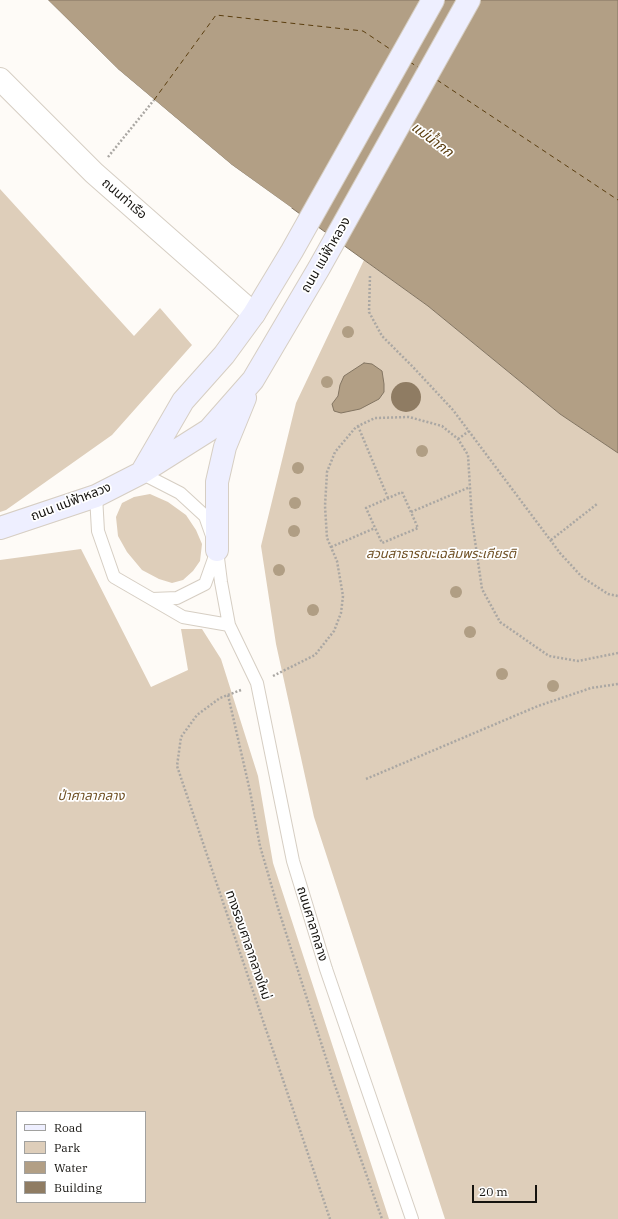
<!DOCTYPE html>
<html>
<head>
<meta charset="utf-8">
<style>
	body { margin:0 }
	#map { position:relative; width:618px; height:1219px; overflow:hidden; background:#fefbf7; font-family:"IBM Plex Serif",serif }
	canvas { display:block }
	.legend { position:absolute; left:16px; top:1111px; width:130px; height:92px; box-sizing:border-box; background:#fff; border:1px solid #a1a19f; margin:0; padding:5px 7px; list-style:none; font-size:12px; color:#15130f }
	.legend li { display:flex; align-items:center; gap:8px; height:20px }
	.legend b { width:20px; border:1px solid #a1a19f }
	.scale { position:absolute; left:472px; top:1185px; width:65px; height:18px; box-sizing:border-box; border:2px solid #15130f; border-top:0; padding-left:5px; font-size:12px; line-height:14px; white-space:nowrap; color:#15130f; -webkit-text-stroke:3px #fff; paint-order:stroke }
</style>
</head>
<body>
<div id="map">
<canvas width="618" height="1219"></canvas>
<ul class="legend">
<li><b style="height:5px;background:#eeefff"></b>Road</li>
<li><b style="height:11px;background:#deceba"></b>Park</li>
<li><b style="height:11px;background:#b29f85"></b>Water</li>
<li><b style="height:11px;background:#8f7c63"></b>Building</li>
</ul>
<div class="scale">20 m</div>
</div>
<script>
const ctx = document.querySelector('canvas').getContext('2d');
ctx.lineJoin = 'round';
function fill(path, color) {
  ctx.fillStyle = color;
  ctx.fill(path, 'evenodd');
}
function toPath(rows) {
  const path = new Path2D();
  for (const r of rows) {
    if (r.length === 3) {
      path.moveTo(r[0] + r[2], r[1]);
      path.arc(r[0], r[1], r[2], 0, 2 * Math.PI);
      continue;
    }
    path.moveTo(r[0], r[1]);
    for (let i = 2; i < r.length; i += 2) path.lineTo(r[i], r[i + 1]);
  }
  return path;
}
function trace(path, color, width, dash) {
  ctx.strokeStyle = color;
  ctx.lineWidth = width;
  ctx.lineCap = dash ? 'butt' : 'round';
  ctx.setLineDash(dash || []);
  ctx.stroke(path);
}
function label(font, color, halo, rows, align = 'center') {
  ctx.font = font + ' "IBM Plex Serif","Noto Sans Thai",serif';
  ctx.lineWidth = 3.5;
  ctx.setLineDash([]);
  ctx.textBaseline = 'middle';
  ctx.strokeStyle = halo;
  ctx.fillStyle = color;
  for (const [text, x, y, turn = 0] of rows) {
    ctx.save();
    ctx.translate(x, y);
    ctx.rotate((+turn || 0) * Math.PI / 180);
    ctx.textAlign = isNaN(turn) ? turn : align;
    if (halo) ctx.strokeText(text, 0, 0);
    ctx.fillText(text, 0, 0);
    ctx.restore();
  }
}
const green = toPath([
	[0,189,134,336,160,308,192,345,112,435,6,510,0,512],
	[364,260,428,306,560,414,618,453,618,1219,445,1219,314,817,276,644,261,546,296,403],
	[150,494,168,502,186,515,196,530,202,544,200,561,193,571,183,580,172,583,159,579,142,570,127,552,118,536,116,517,122,503,134,497],
	[81,549,151,687,188,670,181,629,202,629,221,659,258,776,273,863,389,1219,0,1219,0,560],
	[17,1112,145,1112,145,1202,17,1202]
]);
const water = toPath([
	[48,0,618,0,618,453,560,414,428,306,232,165,119,70,48,0],
	[364,363,372,364,382,371,384,384,384,392,379,399,360,409,341,413,334,411,332,404,338,396,340,385,344,376,364,363]
]);
const pier = toPath([
	[46,0,48,0,119,70,232,165,292,208,290,209,231,166,117,72]
]);
const ferry = toPath([
	[410,62,419,68],
	[437,80,618,200],
	[154,100,216,15,363,31,393,51]
]);
const building = toPath([
	[406,397,15]
]);
const path = toPath([
	[108,157,154,100],
	[370,276,369,312,382,336,413,367,453,410,560,553,582,577,608,594,618,596],
	[358,426,388,498],
	[458,439,469,431],
	[402,492,418,528,382,543,366,508,402,492],
	[411,512,470,487],
	[551,540,597,504],
	[331,547,375,528],
	[273,676,315,655,334,631,341,613,343,596,337,561,327,538,325,506,327,472,335,452,356,427,375,418,409,417,442,426,458,439,468,455,472,520,482,589,500,622,549,656,578,661,618,653],
	[241,690,220,698,197,715,181,737,177,766,330,1219],
	[228,695,250,791,260,846,278,908,333,1080,382,1219],
	[366,779,538,706,591,688,618,684]
]);
const lane = toPath([
	[141,473,180,493,205,516,217,550,221,582,229,625,257,683,293,861,326,969,412,1219],
	[96,496,98,531,114,577,152,599,177,598,205,584,216,553],
	[152,599,183,617,229,625]
]);
const street = toPath([
	[0,79,94,173,254,314]
]);
const secondary = toPath([
	[143,470,183,401,224,355,254,314,292,251,433,0],
	[0,528,96,496,141,473,209,430,253,380,319,268,469,0],
	[217,550,217,482,225,447,245,398]
]);
const trees = [
	[348,332],
	[327,382],
	[422,451],
	[298,468],
	[295,503],
	[294,531],
	[279,570],
	[456,592],
	[313,610],
	[470,632],
	[502,674],
	[553,686]
];
const streetNames = [
	["ถนนท่าเรือ",124,199,41],
	["ถนน แม่ฟ้าหลวง",326,255,-60],
	["ถนน แม่ฟ้าหลวง",71,502,-21],
	["ถนนศาลากลาง",312,924,73],
	["ทางรอบศาลากลางใหม่",248,945,71]
];
const parkNames = [
	["สวนสาธารณะเฉลิมพระเกียรติ",441,554],
	["ป่าศาลากลาง",91,796]
];
const waterNames = [
	["แม่น้ำกก",432,140,37]
];
fill(green, '#deceba');
fill(water, '#b29f85');
trace(water, '#837562', 1);
fill(pier, '#fefbf7');
trace(ferry, '#5b3e0f', 1, [5, 4]);
fill(building, '#8f7c63');
trace(lane, '#d6cec3', 14);
trace(street, '#d6cec3', 24);
trace(secondary, '#d6cec3', 24);
trace(path, '#aaa7a3', 2.5, [2, 2]);
trace(lane, '#fff', 12);
trace(street, '#fff', 22);
trace(secondary, '#eeefff', 22);
ctx.fillStyle = '#b09e84';
for (const [x, y] of trees) {
  ctx.beginPath();
  ctx.arc(x, y, 6, 0, 2 * Math.PI);
  ctx.fill();
}
label('13px', '#15130f', '#fff', streetNames);
label('italic 13px', '#705125', '#fff', parkNames);
label('italic 14px', '#5b3e0f', '#fff', waterNames);
</script>
</body>
</html>
